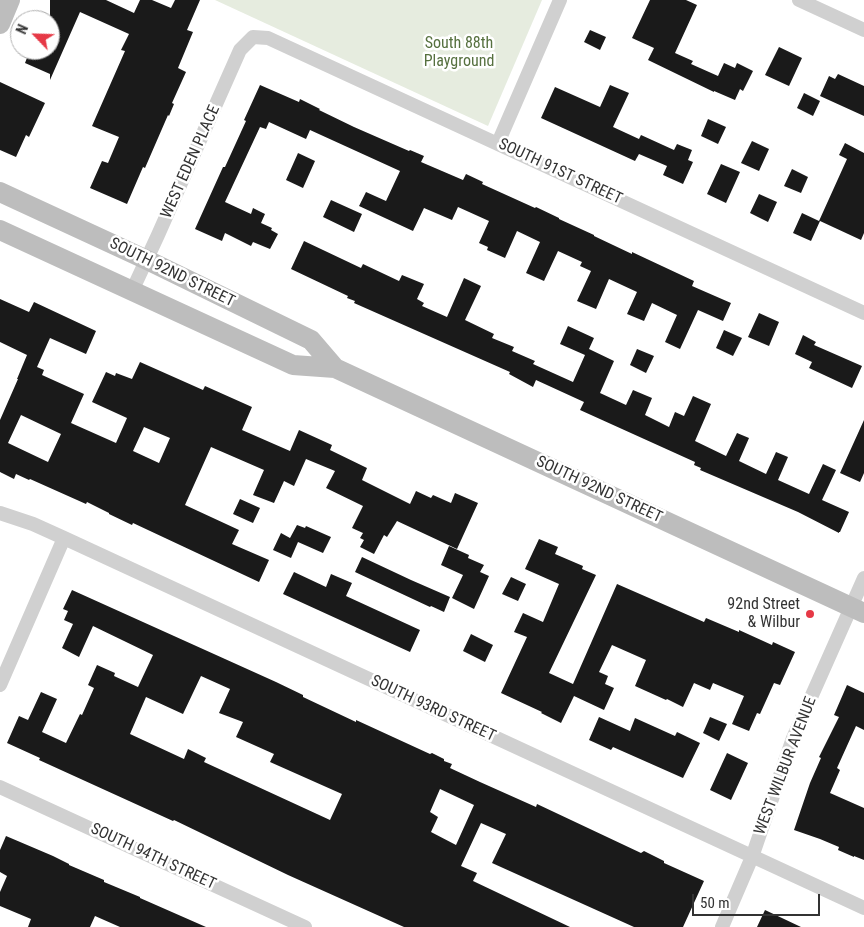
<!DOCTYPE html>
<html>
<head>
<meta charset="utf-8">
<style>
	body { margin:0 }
	#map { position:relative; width:864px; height:927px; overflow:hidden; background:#fff; font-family:"Roboto Condensed",sans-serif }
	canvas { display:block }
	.north { position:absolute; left:10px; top:10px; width:50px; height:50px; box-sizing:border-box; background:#fff; border:1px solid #adadad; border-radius:50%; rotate:294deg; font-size:14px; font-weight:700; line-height:20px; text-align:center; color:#333 }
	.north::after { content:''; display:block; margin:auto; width:18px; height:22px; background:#e63946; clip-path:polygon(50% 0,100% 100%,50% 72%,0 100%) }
	.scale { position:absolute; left:692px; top:894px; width:128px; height:22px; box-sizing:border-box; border:2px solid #333; border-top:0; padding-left:6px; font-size:15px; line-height:18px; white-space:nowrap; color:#333; -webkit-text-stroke:4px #fff; paint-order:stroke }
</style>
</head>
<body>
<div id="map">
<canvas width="864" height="927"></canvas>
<div class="north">N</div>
<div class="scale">50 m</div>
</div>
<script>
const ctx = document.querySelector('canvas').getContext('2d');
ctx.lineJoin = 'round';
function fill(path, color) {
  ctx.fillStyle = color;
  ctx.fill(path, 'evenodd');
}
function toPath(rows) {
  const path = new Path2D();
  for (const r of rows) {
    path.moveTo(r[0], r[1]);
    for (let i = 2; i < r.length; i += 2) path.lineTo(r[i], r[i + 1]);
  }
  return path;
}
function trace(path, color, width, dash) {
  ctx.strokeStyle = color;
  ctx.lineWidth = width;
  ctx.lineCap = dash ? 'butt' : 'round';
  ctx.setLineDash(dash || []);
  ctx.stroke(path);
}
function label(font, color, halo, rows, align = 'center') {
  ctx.font = font + ' "Roboto Condensed",sans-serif';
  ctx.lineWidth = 5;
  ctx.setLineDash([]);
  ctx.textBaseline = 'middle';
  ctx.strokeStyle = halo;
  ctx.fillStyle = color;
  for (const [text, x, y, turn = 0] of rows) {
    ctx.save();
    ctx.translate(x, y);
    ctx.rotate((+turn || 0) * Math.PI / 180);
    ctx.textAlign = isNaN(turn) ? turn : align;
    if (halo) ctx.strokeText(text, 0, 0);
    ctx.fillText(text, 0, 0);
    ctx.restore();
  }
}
const green = toPath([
	[215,0,542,0,488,126]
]);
const building = toPath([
	[50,0,106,0,134,13,140,0,152,0,171,8,175,0,200,0,187,30,193,32,178,68,186,72,172,103,174,104,169,116,168,115,145,168,143,167,127,204,90,188,102,161,108,163,119,137,92,126,125,51,121,50,129,34,80,12,50,80,50,74,25,63,30,50,50,50],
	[650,0,686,0,697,5,675,53,693,61,691,64,718,76,724,63,735,68,737,63,753,71,743,91,740,89,735,100,714,91,714,92,648,60,654,48,632,38],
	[590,30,606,37,600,50,584,42],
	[779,47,802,58,789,86,765,75],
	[838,74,864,86,864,116,820,96,829,76,835,79],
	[0,82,45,103,29,137,26,135,16,157,0,150],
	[260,85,299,102,300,99,320,109,319,110,354,127,409,151,410,150,424,156,421,162,463,180,466,174,483,182,482,184,535,208,536,207,559,218,559,219,594,235,594,236,632,254,632,252,694,281,692,286,731,303,723,321,698,310,680,349,665,342,677,315,652,303,644,321,627,314,637,292,609,279,596,309,577,301,591,271,580,266,582,262,558,251,544,281,526,273,540,242,517,231,505,258,487,250,488,247,479,243,489,221,458,207,452,220,424,208,413,231,359,206,366,192,386,201,400,171,310,130,306,139,269,122,266,129,260,127,225,202,251,214,253,208,265,214,261,223,272,228,271,230,278,234,270,249,253,242,251,246,225,233,222,241,195,229,223,167,225,167,246,121,244,120],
	[610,85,629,93,613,127,639,139,641,135,674,150,677,144,692,150,688,160,693,162,683,184,663,175,667,166,639,154,635,161,541,118,555,87,600,107],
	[804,93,820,101,813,116,797,108],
	[708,119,726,127,718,144,701,136],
	[752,141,769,149,759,171,741,163],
	[845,143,864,153,864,233,861,240,820,221,811,241,793,233,802,213,819,221,847,159,839,155],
	[298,153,315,161,303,188,286,180],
	[721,164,740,172,726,203,707,194],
	[792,169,808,177,801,193,784,186],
	[759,194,777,202,768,222,750,213],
	[331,200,362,214,354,232,323,217],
	[304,241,361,268,363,264,399,281,402,275,424,284,417,299,424,303,422,306,447,317,464,278,481,286,465,320,494,334,492,338,514,347,512,351,535,361,533,364,573,382,585,355,560,344,568,326,594,338,589,349,614,361,600,393,626,405,633,390,652,398,645,415,669,427,675,412,684,416,693,396,711,404,695,441,726,456,737,433,749,438,739,461,766,474,776,452,788,457,778,480,809,494,823,464,836,470,822,500,849,512,840,532,839,532,839,533,798,512,700,470,701,468,694,465,695,462,580,410,584,402,536,380,533,387,509,374,510,372,354,303,355,301,347,298,348,296,291,269],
	[0,299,29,312,34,302,96,331,86,354,50,338,37,367,44,370,42,375,84,394,71,423,116,443,127,418,92,402,106,372,115,376,116,373,132,379,140,362,203,390,205,386,252,407,242,430,290,451,299,430,332,445,330,450,367,468,362,480,410,504,416,491,431,498,433,495,451,503,455,493,478,503,457,549,397,521,387,537,384,535,374,554,360,547,364,540,360,538,363,533,352,528,363,506,326,488,335,471,306,459,294,486,284,481,274,503,253,495,264,470,211,447,185,505,239,530,232,544,269,560,259,582,133,523,132,525,109,514,109,513,87,502,86,504,30,479,29,480,16,474,14,479,0,472,0,420,18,379,17,379,27,355,0,342],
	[21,415,61,434,48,462,8,443],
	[144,427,170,438,159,463,133,451],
	[759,313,779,322,769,346,748,337],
	[724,330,742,338,733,356,716,348],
	[803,335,816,342,814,345,862,366,852,388,809,368,812,362,795,354],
	[637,349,654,356,646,373,630,365],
	[864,420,864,473,860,482,840,473],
	[240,499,260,508,253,523,233,514],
	[297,525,305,528,306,526,331,537,323,553,298,542,291,558,273,550,281,533,290,538],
	[539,539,558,547,555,554,583,566,582,569,596,575,549,673,573,684,617,584,704,622,706,618,739,632,739,630,772,645,773,642,795,652,780,685,774,683,760,714,757,713,749,731,732,724,744,696,713,683,710,690,694,683,683,707,667,699,666,700,635,686,646,660,612,645,599,672,608,676,605,684,614,688,604,710,574,696,561,723,541,713,542,712,501,693,527,637,514,632,523,613,543,622,559,584,525,569],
	[449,546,469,555,468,558,484,565,480,572,489,576,474,609,452,598,463,575,441,565],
	[362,557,411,580,450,597,444,612,431,606,430,607,355,572],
	[294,572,326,587,331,574,352,583,346,596,420,630,410,652,283,594],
	[511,577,526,584,518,601,502,594],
	[72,590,276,682,303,695,303,697,356,722,356,720,430,754,432,753,444,759,444,761,452,764,450,768,480,782,536,807,537,804,641,853,644,851,664,861,664,863,704,881,683,927,634,927,492,863,506,834,481,823,461,866,477,873,473,881,570,927,404,927,288,875,174,820,173,821,39,760,40,758,7,743,19,716,28,720,41,692,57,699,42,732,66,743,80,714,82,715,94,688,88,685,97,665,115,673,114,676,138,687,153,655,93,626,79,657,62,648,73,624,64,620,68,611,63,609],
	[201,676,230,689,219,713,243,722,236,737,274,754,270,762,342,794,330,820,204,762,206,758,188,749,184,759,130,734,146,697,183,714],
	[440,789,474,805,456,845,431,832,438,817,430,812],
	[471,634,493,645,485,662,463,651],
	[847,685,864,693,864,730,856,726,837,768,840,770,830,793,864,808,864,860,854,856,854,857,838,850,839,847,820,839,794,830,810,783,821,758,819,757,839,717,834,715],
	[599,717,630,731,635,718,675,736,677,732,700,743,683,778,613,747,611,750,589,740],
	[710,717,727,724,719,741,703,733],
	[727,753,748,763,731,800,710,790],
	[6,836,53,856,69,864,69,865,104,880,104,882,140,897,140,898,206,927,120,927,95,916,90,927,28,927,31,919,0,906,0,892,7,876,0,872,0,850],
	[765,910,801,927,757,927]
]);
const street = toPath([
	[799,0,864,30],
	[498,143,560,0],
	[132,291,158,235,240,50,253,37,268,38,864,313],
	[0,513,33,524,64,538,864,908],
	[0,685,64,538],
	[0,787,305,927],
	[722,927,752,857,793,738,864,578]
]);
const secondary = toPath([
	[0,24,10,0],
	[0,192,147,260,311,340,335,368],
	[0,230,293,365,335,368,864,613]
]);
const markers = [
	[810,614,5,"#e63946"]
];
const parkNames = [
	["South 88th",459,44],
	["Playground",459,62]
];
const streetNames = [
	["WEST EDEN PLACE",191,162,-66],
	["SOUTH 91ST STREET",560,172,25],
	["SOUTH 92ND STREET",172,273,26],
	["SOUTH 92ND STREET",599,490,25],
	["SOUTH 93RD STREET",433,709,25],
	["WEST WILBUR AVENUE",786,766,-69],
	["SOUTH 94TH STREET",153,857,25]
];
const poiNames = [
	["92nd Street",800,605],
	["& Wilbur",800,623]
];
fill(green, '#e6ecdf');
fill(building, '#1a1a1a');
trace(street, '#d0d0d0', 14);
trace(secondary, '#bdbdbd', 20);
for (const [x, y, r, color] of markers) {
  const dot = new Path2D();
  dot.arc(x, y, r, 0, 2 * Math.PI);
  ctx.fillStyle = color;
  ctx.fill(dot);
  trace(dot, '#fff', 2);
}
label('16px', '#56703f', '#fff', parkNames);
label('16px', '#333', '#fff', streetNames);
label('16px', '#333', '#fff', poiNames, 'right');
</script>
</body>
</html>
